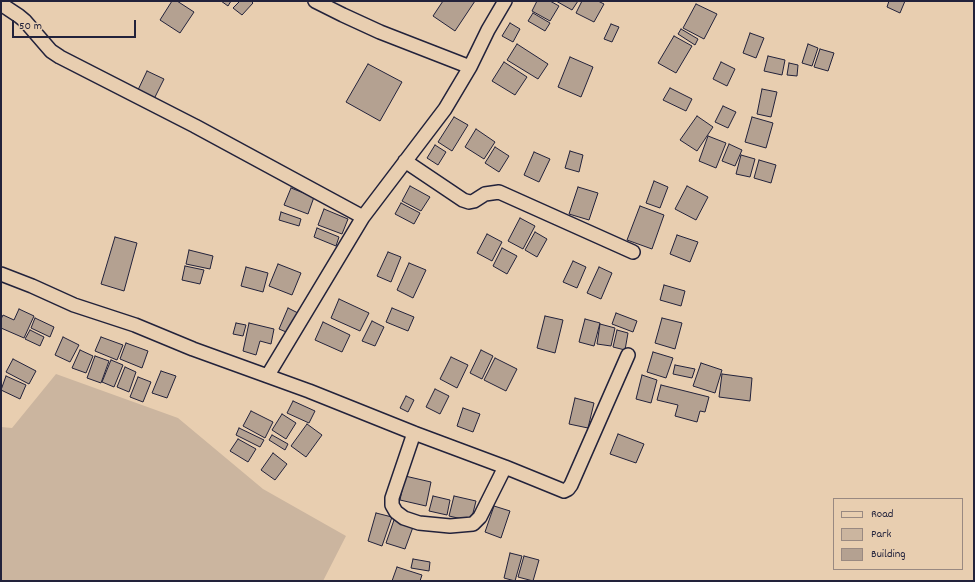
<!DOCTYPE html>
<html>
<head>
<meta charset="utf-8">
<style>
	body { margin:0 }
	#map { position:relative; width:975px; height:582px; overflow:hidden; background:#e8ceb0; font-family:Dekko,sans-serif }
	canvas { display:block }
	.frame { position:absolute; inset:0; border:2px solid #22223b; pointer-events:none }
	.legend { position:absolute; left:833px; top:498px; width:130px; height:72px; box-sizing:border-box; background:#e8ceb0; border:1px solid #998981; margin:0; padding:5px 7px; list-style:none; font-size:12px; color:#22223b }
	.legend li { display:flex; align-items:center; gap:8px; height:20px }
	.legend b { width:20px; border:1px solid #998981 }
	.scale { position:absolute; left:12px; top:20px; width:124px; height:18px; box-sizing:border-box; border:2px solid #22223b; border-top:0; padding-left:5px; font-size:12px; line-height:14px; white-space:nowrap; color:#22223b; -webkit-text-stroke:3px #e8ceb0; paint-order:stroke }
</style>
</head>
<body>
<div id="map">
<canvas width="975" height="582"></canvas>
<div class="frame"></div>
<ul class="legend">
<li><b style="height:5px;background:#e8ceb0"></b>Road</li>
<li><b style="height:11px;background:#cbb59f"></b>Park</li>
<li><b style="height:11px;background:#b4a191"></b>Building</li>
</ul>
<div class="scale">50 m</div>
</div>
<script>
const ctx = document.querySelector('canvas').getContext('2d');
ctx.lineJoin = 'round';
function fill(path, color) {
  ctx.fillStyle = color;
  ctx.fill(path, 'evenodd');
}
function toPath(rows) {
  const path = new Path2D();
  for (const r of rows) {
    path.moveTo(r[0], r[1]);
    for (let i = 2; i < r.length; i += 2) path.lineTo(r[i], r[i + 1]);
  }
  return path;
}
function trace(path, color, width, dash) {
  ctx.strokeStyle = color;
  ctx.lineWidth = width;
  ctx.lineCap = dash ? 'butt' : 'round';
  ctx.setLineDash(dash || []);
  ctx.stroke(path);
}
const green = toPath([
	[56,374,178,418,263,489,346,536,323,581,1,581,1,427,12,428]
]);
const building = toPath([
	[172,1,177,1,194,12,180,33,160,20,172,1],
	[221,1,231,1,228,6,221,1],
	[240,1,251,1,253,3,242,15,233,8,240,1],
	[443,1,475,1,455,31,433,16,443,1],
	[537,1,550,1,559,6,550,21,532,11,537,1],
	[556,1,578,1,572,10,556,1],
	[582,1,598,1,604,4,594,22,576,13,582,1],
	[889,1,905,1,900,13,887,7,889,1],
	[696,4,717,14,704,39,683,28,696,4],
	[533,13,550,23,545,31,528,21,533,13],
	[510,23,520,29,513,42,502,36,510,23],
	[611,24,619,27,612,42,604,39,611,24],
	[681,29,698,39,695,45,678,34,681,29],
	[750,33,764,38,756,58,743,53,750,33],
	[674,36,692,46,676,73,658,63,674,36],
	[517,44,548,64,538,79,507,60,517,44],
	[808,44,818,48,812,66,802,63,808,44],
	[820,49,834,53,828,71,814,67,820,49],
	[768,56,785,60,782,75,764,71,768,56],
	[570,57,593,67,581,97,558,87,570,57],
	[504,62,527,77,515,95,492,81,504,62],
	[721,62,735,69,727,86,713,79,721,62],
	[789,63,798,65,797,76,787,75,789,63],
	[368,64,402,82,380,121,346,102,368,64],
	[147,71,164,79,153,101,137,92,147,71],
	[670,88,692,99,686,111,663,100,670,88],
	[762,89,777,92,771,117,757,114,762,89],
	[723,106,736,112,728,128,715,122,723,106],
	[697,116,713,127,697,151,680,140,697,116],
	[454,117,468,125,452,151,438,142,454,117],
	[752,117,773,123,766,148,745,142,752,117],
	[476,129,495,142,484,159,465,147,476,129],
	[708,136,726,143,716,168,699,161,708,136],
	[729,144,742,150,735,166,722,161,729,144],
	[435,145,446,152,438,165,427,158,435,145],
	[495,147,509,156,499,172,485,163,495,147],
	[570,151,583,155,579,172,565,168,570,151],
	[534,152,550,159,539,182,524,175,534,152],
	[741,155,755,159,750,177,736,174,741,155],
	[759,160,776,165,771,183,754,178,759,160],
	[654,181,668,187,660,208,646,203,654,181],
	[410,186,430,197,421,211,402,201,410,186],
	[687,186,708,197,696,220,675,209,687,186],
	[578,187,598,193,589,220,569,214,578,187],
	[291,188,314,197,308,214,284,205,291,188],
	[401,203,420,213,414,224,395,214,401,203],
	[640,206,664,215,652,249,627,240,640,206],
	[324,209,348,219,342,234,318,225,324,209],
	[281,212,301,219,299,226,279,220,281,212],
	[520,218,535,226,523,249,508,241,520,218],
	[317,228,339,237,336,246,314,237,317,228],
	[535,232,547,239,537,257,525,250,535,232],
	[487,234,502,242,492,261,477,253,487,234],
	[677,235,698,242,690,262,670,254,677,235],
	[115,237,137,243,124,291,101,284,115,237],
	[502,248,517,256,507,274,493,266,502,248],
	[189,250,213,256,210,269,186,264,189,250],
	[388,252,401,257,391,282,377,276,388,252],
	[573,261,586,267,577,288,563,282,573,261],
	[409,263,426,270,413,298,397,290,409,263],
	[278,264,301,273,292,295,269,286,278,264],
	[185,266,204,270,200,284,182,280,185,266],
	[246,267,268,273,263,292,241,286,246,267],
	[599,267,612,273,601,299,587,293,599,267],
	[664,285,685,291,681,306,660,300,664,285],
	[339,299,369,313,360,331,331,318,339,299],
	[288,308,300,314,291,334,279,329,288,308],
	[392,308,414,317,408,331,386,322,392,308],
	[19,309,34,316,24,338,1,328,1,319,3,315,14,320,19,309],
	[616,313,637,321,633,332,612,324,616,313],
	[545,316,563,320,555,353,537,348,545,316],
	[35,318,54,327,50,337,31,328,35,318],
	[662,318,682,323,675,349,655,343,662,318],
	[585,319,600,323,594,346,579,342,585,319],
	[372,321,384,327,375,346,362,341,372,321],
	[323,322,350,335,342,352,315,340,323,322],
	[236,323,246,325,243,336,233,334,236,323],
	[249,323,274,329,271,344,260,341,256,355,243,351,249,323],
	[600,324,615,328,611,346,597,344,600,324],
	[30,330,44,337,40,346,25,339,30,330],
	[617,330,628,333,625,350,613,347,617,330],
	[63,337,79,345,70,362,55,355,63,337],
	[101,337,123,345,117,360,95,351,101,337],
	[126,343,148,351,142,368,120,359,126,343],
	[80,350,93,356,86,373,72,368,80,350],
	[481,350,493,356,482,379,470,373,481,350],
	[653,352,673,358,666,378,647,372,653,352],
	[95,356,109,361,101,383,87,378,95,356],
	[451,357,468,365,457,388,440,379,451,357],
	[495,358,517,369,506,391,484,380,495,358],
	[13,359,36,371,29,384,6,372,13,359],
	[111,360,123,365,114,387,102,382,111,360],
	[701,363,722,370,715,393,693,386,701,363],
	[675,365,695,369,692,378,673,374,675,365],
	[125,367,136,372,129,392,117,387,125,367],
	[161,371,176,376,167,398,152,393,161,371],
	[722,374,752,378,750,401,719,397,722,374],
	[642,375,657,380,651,403,636,399,642,375],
	[6,376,26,385,20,399,1,390,6,376],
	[138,377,151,382,143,402,130,397,138,377],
	[661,385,709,397,705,412,700,411,697,422,675,416,678,405,657,400,661,385],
	[435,389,449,396,440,414,426,407,435,389],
	[406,396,414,400,408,412,400,408,406,396],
	[575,398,594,403,588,428,569,424,575,398],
	[293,401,315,411,309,423,287,413,293,401],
	[463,408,480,414,473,432,457,426,463,408],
	[251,411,273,422,265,438,243,426,251,411],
	[282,414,296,423,286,439,272,430,282,414],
	[307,424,322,435,306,457,291,446,307,424],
	[239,428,264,440,260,447,236,435,239,428],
	[618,434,644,444,636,463,610,454,618,434],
	[272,435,288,444,285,450,269,440,272,435],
	[238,439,256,449,248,462,230,451,238,439],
	[273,453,287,464,275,480,261,470,273,453],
	[405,476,431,482,426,506,400,500,405,476],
	[433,496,450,500,447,515,429,511,433,496],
	[454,496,476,501,471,521,449,516,454,496],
	[494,506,510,511,501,538,485,532,494,506],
	[376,513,392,517,382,546,368,541,376,513],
	[394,520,413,527,405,549,386,543,394,520],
	[510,553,522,556,515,581,504,578,510,553],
	[524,556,539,560,533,581,518,577,524,556],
	[413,559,430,562,429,571,411,568,413,559],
	[397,567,422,575,420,581,392,581,397,567]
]);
const street = toPath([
	[315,1,343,15,380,32,470,67],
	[1,4,19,16,25,21,51,51,60,57,195,126,363,217],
	[405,161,463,200,469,202,474,201,485,194,499,192,633,252],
	[1,274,32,286,74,305,135,325,193,349,309,391,414,433,505,467,564,491,568,489,571,485,628,355],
	[268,375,363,217,445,109,470,67,488,30,505,1],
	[414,433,392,498,392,505,396,512,404,518,419,523,450,526,473,524,480,517,505,467]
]);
fill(green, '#cbb59f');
fill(building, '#b4a191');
trace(building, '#22223b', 1);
trace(street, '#22223b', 16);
trace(street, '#e8ceb0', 13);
</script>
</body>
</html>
